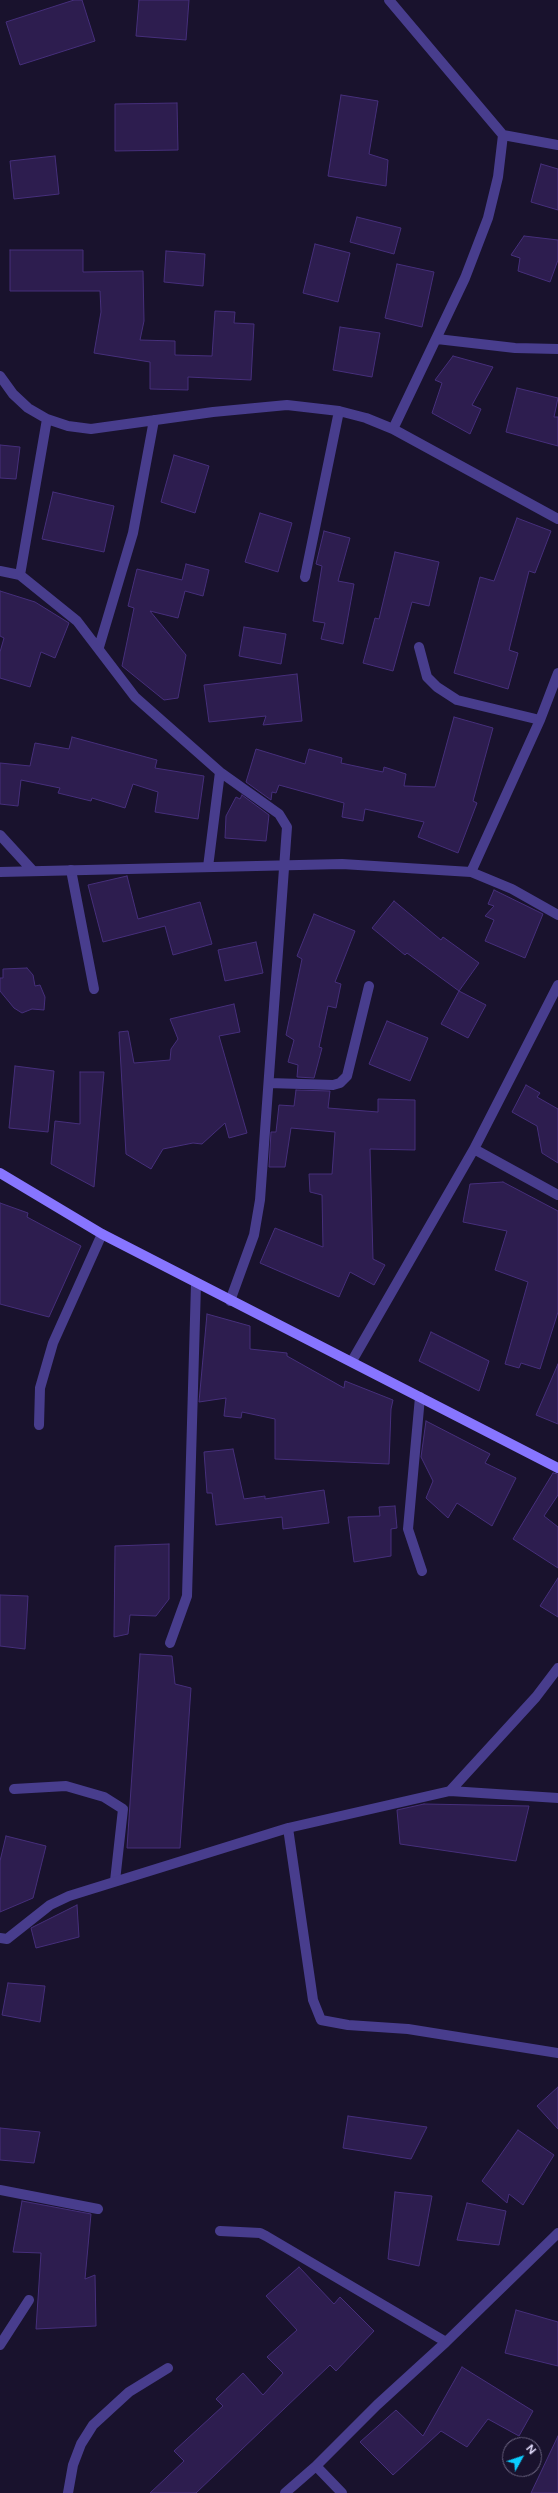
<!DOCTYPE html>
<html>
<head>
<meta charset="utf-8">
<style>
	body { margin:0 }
	#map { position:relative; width:558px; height:2493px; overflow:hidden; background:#19122d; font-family:Figtree,sans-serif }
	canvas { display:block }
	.north { position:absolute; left:502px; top:2437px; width:40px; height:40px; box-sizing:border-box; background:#19122d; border:1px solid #6b6481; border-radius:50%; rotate:50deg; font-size:11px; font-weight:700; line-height:16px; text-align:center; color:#e5deff }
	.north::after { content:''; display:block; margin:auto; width:14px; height:18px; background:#0acdff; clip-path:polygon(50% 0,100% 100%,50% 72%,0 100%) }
</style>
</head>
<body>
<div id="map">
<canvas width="558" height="2493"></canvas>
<div class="north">N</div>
</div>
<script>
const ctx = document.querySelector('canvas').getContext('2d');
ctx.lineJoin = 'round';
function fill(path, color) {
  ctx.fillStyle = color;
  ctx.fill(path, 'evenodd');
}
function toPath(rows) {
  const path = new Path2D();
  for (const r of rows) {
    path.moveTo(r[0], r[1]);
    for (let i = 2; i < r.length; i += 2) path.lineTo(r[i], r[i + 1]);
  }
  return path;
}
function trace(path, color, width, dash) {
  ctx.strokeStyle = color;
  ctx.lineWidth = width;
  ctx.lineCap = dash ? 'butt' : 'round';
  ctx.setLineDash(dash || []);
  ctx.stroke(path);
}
const building = toPath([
	[74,0,82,0,95,41,20,65,6,22,74,0],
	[139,0,189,0,186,40,136,36,139,0],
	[341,95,378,101,369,154,388,160,386,186,328,176,341,95],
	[177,103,178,150,115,151,115,104,177,103],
	[55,156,59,194,14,199,10,161,55,156],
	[541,164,558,169,558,210,531,202,541,164],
	[357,217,401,228,394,254,350,242,357,217],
	[524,236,558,240,558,260,550,282,518,271,520,258,511,255,524,236],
	[315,244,350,253,338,302,303,293,315,244],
	[10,250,83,250,83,272,143,271,144,321,140,340,175,341,175,355,212,356,215,311,235,312,234,323,254,324,251,380,188,377,188,390,150,389,150,362,94,353,101,312,100,291,10,291,10,250],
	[166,251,205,254,203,286,164,282,166,251],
	[397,264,434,272,422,327,385,318,397,264],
	[340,327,380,333,372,377,333,370,340,327],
	[453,356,493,367,472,405,481,409,470,434,432,413,442,383,435,380,453,356],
	[517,388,558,398,554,417,558,417,558,446,506,432,517,388],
	[0,445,20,447,16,479,0,478,0,445],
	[174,455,209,466,195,513,161,502,174,455],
	[53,492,114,506,104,552,42,539,53,492],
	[260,513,292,523,278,572,245,562,260,513],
	[517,518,551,531,535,573,529,571,509,650,518,653,508,689,454,673,480,577,494,581,517,518],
	[324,531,350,538,338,581,354,584,343,644,321,639,325,623,313,621,322,566,316,564,324,531],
	[395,552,439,562,429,606,412,602,393,671,363,663,375,618,379,619,395,552],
	[186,564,209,570,203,596,185,591,178,618,150,611,186,655,178,698,164,700,122,666,134,608,128,606,137,569,182,580,186,564],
	[0,591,35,602,69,623,55,658,41,652,30,687,0,678,0,652,4,638,0,636,0,591],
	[244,627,286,634,281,664,239,656,244,627],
	[297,674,302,721,263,725,266,716,209,722,204,685,297,674],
	[454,717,493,728,473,801,477,803,458,853,418,837,424,822,365,809,363,821,342,817,344,803,279,785,276,793,272,792,271,800,246,782,256,749,305,764,309,749,342,758,341,763,383,772,384,767,406,774,404,786,435,787,454,717],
	[72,737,157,760,155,768,204,776,198,819,155,812,158,792,133,784,125,808,92,798,91,801,58,793,60,788,21,780,18,806,0,804,0,763,30,766,35,743,69,749,72,737],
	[242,795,269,815,266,841,225,838,226,816,236,797,240,799,242,795],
	[127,876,138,919,200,902,212,944,173,955,165,926,103,942,88,885,127,876],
	[494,890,543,914,525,958,485,941,494,920,485,916,494,906,488,904,494,890],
	[394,901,441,940,443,937,479,963,459,991,407,953,405,955,372,928,394,901],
	[314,914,355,931,335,982,341,984,336,1008,328,1006,319,1047,322,1048,314,1078,297,1077,298,1065,288,1062,294,1040,286,1035,302,959,297,956,314,914],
	[256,942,263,973,225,981,218,950,256,942],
	[27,968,33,975,35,986,40,985,45,997,44,1010,32,1009,22,1013,14,1008,0,991,0,978,3,978,3,969,27,968],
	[459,991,486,1005,468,1038,441,1024,459,991],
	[234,1004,240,1032,219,1036,247,1133,229,1138,225,1123,202,1144,193,1143,163,1149,151,1169,126,1154,119,1032,128,1031,134,1063,170,1060,171,1049,178,1039,170,1019,234,1004],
	[387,1021,428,1038,410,1081,369,1064,387,1021],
	[15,1066,54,1071,48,1132,9,1128,15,1066],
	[80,1072,104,1072,94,1187,51,1164,55,1121,80,1124,80,1072],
	[526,1085,540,1093,537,1097,558,1109,558,1163,542,1153,537,1126,512,1112,526,1085],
	[296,1090,330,1091,328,1108,378,1112,378,1099,415,1100,415,1150,370,1149,373,1259,385,1265,374,1285,350,1272,339,1297,260,1263,275,1228,323,1247,322,1195,310,1192,309,1174,332,1174,335,1132,291,1128,285,1167,269,1167,271,1132,276,1132,279,1105,294,1106,296,1090],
	[503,1182,558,1211,558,1312,540,1369,521,1363,519,1368,505,1364,528,1282,495,1270,507,1231,463,1222,470,1184,503,1182],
	[0,1203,28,1213,27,1217,81,1246,49,1317,0,1304,0,1203],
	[207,1314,250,1326,250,1349,287,1353,287,1356,344,1388,345,1381,393,1400,391,1409,389,1464,275,1459,275,1419,242,1412,241,1418,224,1416,226,1398,199,1402,207,1314],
	[431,1332,489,1361,479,1391,419,1361,431,1332],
	[558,1364,558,1424,536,1415,558,1364],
	[426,1421,490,1454,485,1463,516,1478,492,1526,457,1503,448,1518,426,1498,433,1481,421,1457,426,1421],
	[233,1449,244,1499,265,1496,265,1499,324,1490,329,1523,283,1529,282,1517,216,1525,212,1493,207,1493,204,1452,233,1449],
	[553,1473,558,1474,558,1495,544,1516,558,1527,558,1568,513,1539,553,1473],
	[395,1506,397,1528,391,1529,391,1556,354,1562,348,1517,380,1516,379,1507,395,1506],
	[169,1544,169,1599,156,1616,130,1615,128,1634,114,1637,115,1546,169,1544],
	[558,1578,558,1617,540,1606,558,1578],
	[0,1595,28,1596,25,1649,0,1646,0,1595],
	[140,1654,172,1656,175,1684,191,1688,180,1848,127,1848,140,1654],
	[424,1804,529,1806,516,1861,400,1844,397,1810,424,1804],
	[6,1836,46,1846,33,1898,0,1912,0,1861,6,1836],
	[77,1905,79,1937,36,1948,31,1928,77,1905],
	[8,1983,45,1986,40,2022,2,2015,8,1983],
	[558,2087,558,2129,537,2106,558,2087],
	[348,2116,427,2127,411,2159,343,2148,348,2116],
	[0,2128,40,2132,34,2163,0,2160,0,2128],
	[518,2130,554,2155,523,2205,509,2194,507,2203,482,2181,518,2130],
	[395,2192,432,2196,419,2266,388,2259,395,2192],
	[22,2201,91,2214,85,2279,95,2275,96,2326,36,2329,41,2253,13,2252,22,2201],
	[467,2203,506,2211,499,2245,457,2240,467,2203],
	[299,2267,334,2304,340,2297,374,2331,336,2371,330,2365,196,2493,150,2493,184,2461,174,2451,223,2406,216,2399,243,2373,263,2395,283,2373,267,2357,297,2330,266,2296,299,2267],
	[516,2310,558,2322,558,2366,505,2353,516,2310],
	[462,2367,533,2411,519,2436,488,2419,467,2447,441,2431,393,2475,360,2442,396,2410,423,2436,462,2367],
	[558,2436,558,2493,531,2493,558,2436]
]);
const lane = toPath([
	[71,870,94,989],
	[170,1643,187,1596,196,1284],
	[14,1789,66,1786,104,1797,123,1809,115,1881]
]);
const street = toPath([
	[389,0,503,135,498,177,488,218,465,278,393,429],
	[503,135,558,145],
	[437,339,515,348,558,349],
	[0,376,13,394,28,408,47,419,68,426,91,429,213,412,287,405,339,411,366,418,393,429,558,519],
	[47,419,20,575,77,621,135,697,220,772,279,814,287,827,260,1200,254,1235,230,1301],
	[0,571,20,575],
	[305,577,339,411],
	[99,647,133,533,154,420],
	[419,647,427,677,437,687,457,700,540,720],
	[0,835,33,871],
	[208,867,220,772],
	[0,872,342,864,471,872,540,720,558,673],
	[471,872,512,889,558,915],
	[269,1083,333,1085,340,1083,347,1076,369,986],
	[474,1149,558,1195],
	[352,1361,474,1149,558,985],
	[420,1397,408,1529,422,1571],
	[39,1425,40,1388,53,1343,102,1234],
	[450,1791,558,1798],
	[288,1828,313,2000,321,2020,348,2025,408,2029,558,2053],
	[0,1938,7,1939,50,1905,69,1896,288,1828,450,1791,536,1697,558,1668],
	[0,2190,98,2209],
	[220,2231,260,2233,266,2236,446,2342],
	[0,2345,29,2300],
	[316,2466,342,2493],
	[68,2493,73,2465,81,2444,93,2425,129,2392,168,2368],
	[285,2493,316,2466,377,2405,446,2342,558,2233]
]);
const secondary = toPath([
	[0,1173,102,1234,558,1468]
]);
fill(building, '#2d1d4f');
trace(building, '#462f7b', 1);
trace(lane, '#483d8d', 10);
trace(street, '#483d8d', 10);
trace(secondary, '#8775ff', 10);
</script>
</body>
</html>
